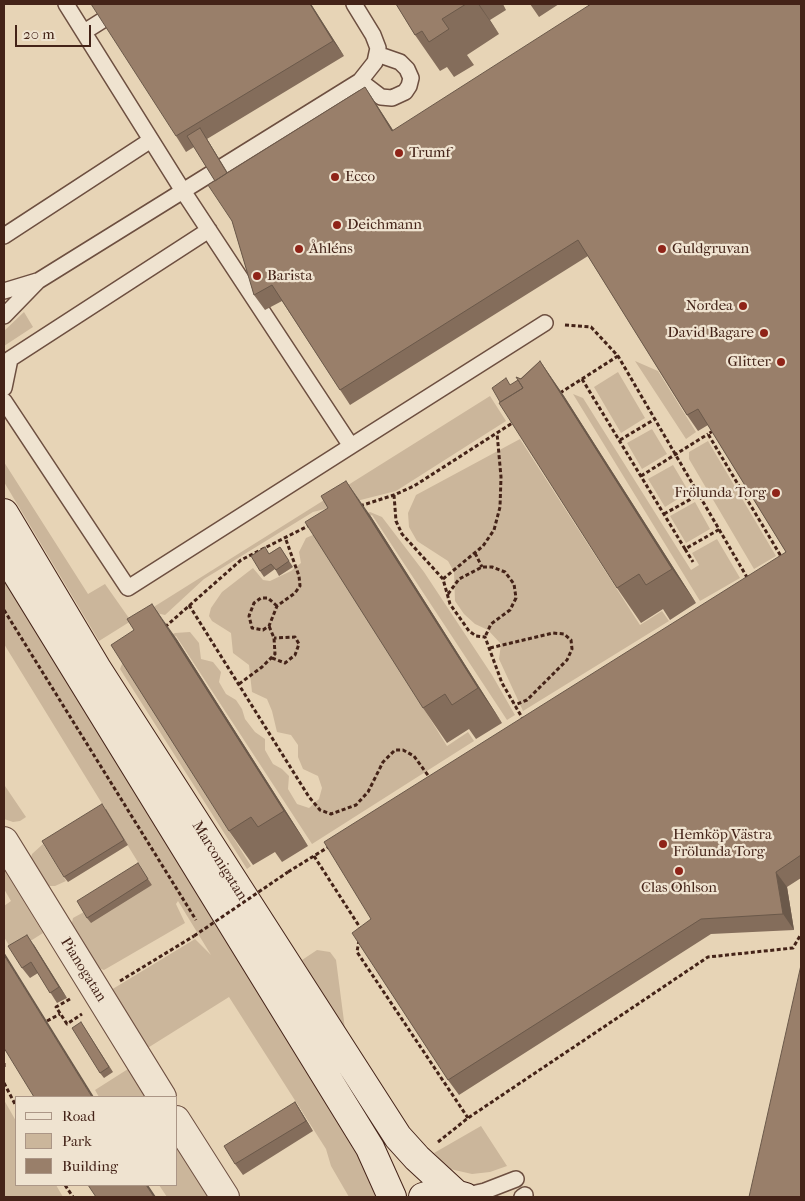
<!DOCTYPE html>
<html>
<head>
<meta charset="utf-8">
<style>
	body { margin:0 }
	#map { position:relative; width:805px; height:1201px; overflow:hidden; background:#e7d4b6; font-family:"IM FELL French Canon",serif }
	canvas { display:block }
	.frame { position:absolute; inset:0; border:5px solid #442318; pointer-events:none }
	.legend { position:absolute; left:15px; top:1096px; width:162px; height:90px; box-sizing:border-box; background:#efe3d0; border:1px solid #ab9686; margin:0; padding:6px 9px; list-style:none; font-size:15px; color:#442318 }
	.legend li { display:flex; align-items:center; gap:10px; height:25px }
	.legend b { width:25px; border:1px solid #ab9686 }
	.scale { position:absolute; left:15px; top:25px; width:76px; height:22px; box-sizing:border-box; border:2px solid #442318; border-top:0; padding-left:6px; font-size:15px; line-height:18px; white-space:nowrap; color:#442318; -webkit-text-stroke:4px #efe3d0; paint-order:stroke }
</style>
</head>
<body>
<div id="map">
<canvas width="805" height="1201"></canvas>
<div class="frame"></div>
<ul class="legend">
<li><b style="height:6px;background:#efe3d0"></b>Road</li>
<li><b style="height:14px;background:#cbb69b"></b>Park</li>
<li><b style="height:14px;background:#997f6a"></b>Building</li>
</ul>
<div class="scale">20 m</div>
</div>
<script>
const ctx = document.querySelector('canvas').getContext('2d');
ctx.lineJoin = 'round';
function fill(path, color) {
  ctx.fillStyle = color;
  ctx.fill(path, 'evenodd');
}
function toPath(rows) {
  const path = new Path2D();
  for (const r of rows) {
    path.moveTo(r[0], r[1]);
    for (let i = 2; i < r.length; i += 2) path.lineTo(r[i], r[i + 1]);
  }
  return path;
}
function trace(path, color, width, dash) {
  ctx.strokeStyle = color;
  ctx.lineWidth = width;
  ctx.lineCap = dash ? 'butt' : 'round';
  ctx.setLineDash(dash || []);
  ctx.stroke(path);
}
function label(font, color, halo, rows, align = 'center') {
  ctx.font = font + ' "IM FELL French Canon",serif';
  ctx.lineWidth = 4.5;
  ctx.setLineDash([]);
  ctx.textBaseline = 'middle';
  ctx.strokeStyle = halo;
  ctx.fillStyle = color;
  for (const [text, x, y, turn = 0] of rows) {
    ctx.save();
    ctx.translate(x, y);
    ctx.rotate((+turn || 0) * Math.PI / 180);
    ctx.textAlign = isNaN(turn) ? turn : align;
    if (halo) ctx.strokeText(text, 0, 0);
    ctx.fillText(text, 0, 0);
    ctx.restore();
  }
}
const green = toPath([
	[24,312,33,327,4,346,4,331],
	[635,361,658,371,696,432,686,439],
	[618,372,645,418,621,433,594,387],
	[573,394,583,398,691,570,699,565,692,553,717,539,740,578,700,601],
	[490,396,506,421,396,491,313,512,204,579,165,615,156,613,152,608],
	[652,429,667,454,642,469,627,443],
	[520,439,640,625,662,611,669,621,523,711,499,659,501,644,488,630,475,624,464,614,455,601,454,572,448,561,417,541,409,527,408,513,416,495],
	[708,441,776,556,754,569,689,459,689,452],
	[4,462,88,594,105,584,131,621,99,641,4,482],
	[673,465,689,492,665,507,648,479],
	[695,502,710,529,686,543,670,516],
	[370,512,382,517,424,572,492,675,515,715,507,720,372,515,337,525],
	[315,534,447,746,468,732,474,741,312,844,176,636,150,653,134,680,251,866,247,869,120,669,126,654,175,633,190,632,199,643,201,659,213,662,221,672,219,682,226,694,236,700,242,709,245,719,255,732,265,739,265,750,273,764,282,769,289,776,288,789,297,804,309,808,319,799,322,788,318,776,303,769,298,757,298,745,291,735,277,732,272,711,267,699,252,692,249,665,233,653,231,633,212,621,209,616,211,608,222,592,253,568,263,580,270,581,291,571,301,563,299,552,306,538],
	[4,571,360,1146,381,1197,349,1197,331,1166,326,1149,229,997,146,1049,111,990,195,939,211,955,178,901,176,904,185,923,104,970,94,966,71,927,73,918,84,912,152,885,4,644],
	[5,786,26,817,20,821,13,822,4,819],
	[43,844,66,881,55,886,49,886,44,883,30,862,32,854],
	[4,868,43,933,13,952,4,937,4,906,11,901,4,889],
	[317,950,330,952,336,960,345,1029,302,960],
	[128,1069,146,1097,99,1097,95,1090],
	[4,1100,16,1121,16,1185,56,1185,63,1197,4,1197],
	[481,1126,507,1166,490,1172,472,1174,450,1169,434,1153],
	[176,1146,208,1197,167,1197,159,1185,176,1185]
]);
const path = toPath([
	[565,325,591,327,618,356,748,579],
	[582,379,685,549,720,529],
	[560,393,618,356],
	[713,431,708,434,782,558],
	[620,440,655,419],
	[641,476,708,434],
	[394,495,396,521,402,534,443,579,450,604,469,631,476,636,485,637,502,683,524,721],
	[360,506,394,495,414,486,514,422],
	[664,514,700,494],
	[685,549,693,562],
	[475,553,482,567],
	[443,579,483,546,494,530,500,507,501,477,497,433],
	[448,594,459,579,482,567,492,567,505,572,514,584,516,598,510,610,491,624,485,637],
	[189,605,309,797,320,810,331,814,356,805,368,792,383,762,395,750,403,750,414,756,430,778],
	[277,606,268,598,261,598,254,603,249,616,252,628,263,630,269,626,277,606,295,593,300,586,299,576,285,537],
	[4,610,196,920],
	[165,627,241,560,310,525],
	[490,648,553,633,564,634,571,640,572,649,567,660,527,700,515,705],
	[272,658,285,663,295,655,299,644,295,637,274,638],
	[239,684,262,667,275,654,274,638,269,626],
	[314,856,361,929],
	[288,872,330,846],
	[359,940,357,952,468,1118],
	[120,981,194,936],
	[70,999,56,1007,67,1024,82,1014],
	[47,1021,60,1014],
	[4,1063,4,1068],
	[4,1083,16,1106],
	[438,1142,468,1118,708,957,793,948,801,934],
	[65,1185,73,1197]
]);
const lane = toPath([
	[66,4,183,191,351,446,545,323],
	[84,32,103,20],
	[360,81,381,97,392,98,405,92,409,86,411,78,407,69,400,62,377,54],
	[4,236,151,140],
	[4,291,37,281],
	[4,316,38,281,360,81,375,62,378,48,373,35,354,4],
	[4,388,10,359,209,230],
	[4,401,128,588,351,446],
	[463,1196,485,1191,516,1179],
	[522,1197,525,1195]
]);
const street = toPath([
	[4,841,162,1097],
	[176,1120,225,1197]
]);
const secondary = toPath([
	[4,513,96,667,398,1137,417,1158,455,1193],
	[4,553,370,1148,392,1197],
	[423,1197,436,1193,448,1192,465,1197]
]);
const pathBridge = toPath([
	[194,936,288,872]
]);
const wall = toPath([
	[311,4,344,56,207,139,228,173,365,87,393,130,801,4,801,878,787,887,794,930,711,934,459,1095,448,1080,371,919,786,552,708,425,698,431,687,415,588,256,350,405,282,301,265,310,254,295,232,221,215,181,194,147,186,152,176,136],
	[396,4,503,4,506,10,490,20,499,34,467,55,474,65,454,77,447,67,440,71,415,35],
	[530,4,559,4,539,17],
	[540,361,564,396,696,603,670,620,663,609,641,623,617,588,511,385,521,378],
	[370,515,502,723,476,739,469,729,447,743,423,708],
	[280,547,293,567,279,576,275,569,264,577,260,571,270,553],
	[176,638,308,846,282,862,275,852,253,865,229,831],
	[106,809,128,845,68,882,64,877],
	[141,868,152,885,91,923,87,918],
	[34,945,67,998,57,1003,38,973,30,978,22,968],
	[81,1022,113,1072,104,1078,100,1073],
	[295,1102,313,1131,243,1175,235,1164]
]);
const shadedWall = toPath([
	[310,4,311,4,344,56,333,41],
	[478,4,479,4,499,34],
	[365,87,375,102,403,146,392,131],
	[200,128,207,139,237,189,230,178],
	[540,361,564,396,696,603,672,569],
	[346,481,370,515,502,723,478,688],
	[152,604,176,638,308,846,284,811],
	[776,872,787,887,794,930,783,914],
	[27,935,34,945,67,998,59,987],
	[4,952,94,1097,92,1097,4,955],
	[295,1102,302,1113,313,1131,306,1121],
	[146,1185,148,1185,156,1197,154,1197]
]);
const building = toPath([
	[91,4,310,4,333,41,176,136,91,4],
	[396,4,466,4,442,19,449,29,429,42,422,31,415,35,396,4],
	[591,4,801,4,801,855,776,872,783,914,701,919,448,1080,352,933,371,919,324,842,786,552,698,409,687,415,578,240,340,390,272,285,254,295,232,221,208,185,365,87,392,131,591,4],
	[200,128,227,173,215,181,187,136,200,128],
	[540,361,672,569,646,585,639,574,617,588,499,403,523,388,516,377,521,379,540,361],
	[506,378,510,385,518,380,523,388,500,402,492,388,506,378],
	[346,481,478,688,452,705,445,694,423,708,305,522,328,508,321,496,346,481],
	[265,547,269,554,280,547,289,561,276,570,271,564,260,571,251,556,265,547],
	[152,604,284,811,258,827,251,817,229,831,111,645,134,630,127,619,152,604],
	[102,804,124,840,64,877,42,841,102,804],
	[138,863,148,879,87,918,77,901,138,863],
	[27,935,59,987,50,993,31,962,22,968,8,946,27,935],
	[4,955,92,1097,34,1097,4,1048,4,955],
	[801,965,801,1197,749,1197,801,965],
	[81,1022,109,1067,100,1073,72,1028,81,1022],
	[295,1102,306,1121,235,1164,224,1146,295,1102],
	[88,1185,146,1185,154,1197,96,1197,88,1185]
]);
const markers = [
	[399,153,5,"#8f2418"],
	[335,177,5,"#8f2418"],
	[337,225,5,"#8f2418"],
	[299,249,5,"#8f2418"],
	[662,249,5,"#8f2418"],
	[257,276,5,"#8f2418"],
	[743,306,5,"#8f2418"],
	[764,333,5,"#8f2418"],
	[781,362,5,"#8f2418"],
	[776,493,5,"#8f2418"],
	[663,844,5,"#8f2418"],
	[679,871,5,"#8f2418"]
];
const poiNames = [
	["Trumf",409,153],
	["Ecco",345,177],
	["Deichmann",347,225],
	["Åhléns",309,249],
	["Guldgruvan",672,249],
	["Barista",267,276],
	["Nordea",733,306,"right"],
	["David Bagare",754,333,"right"],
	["Glitter",771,362,"right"],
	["Frölunda Torg",766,493,"right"],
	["Hemköp Västra",673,835],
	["Frölunda Torg",673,852],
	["Clas Ohlson",679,888,"center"]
];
const streetNames = [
	["Marconigatan",219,861,58],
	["Pianogatan",83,970,58]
];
fill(green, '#cbb69b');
trace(lane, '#6d4f40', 18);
trace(street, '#6d4f40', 30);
trace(secondary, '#442318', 30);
trace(path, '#442318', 3, [4, 2.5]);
trace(lane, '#efe3d0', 15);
trace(street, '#efe3d0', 28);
trace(secondary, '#efe3d0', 28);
trace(pathBridge, '#442318', 3, [4, 2.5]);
fill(wall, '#846d5b');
fill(shadedWall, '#6b594a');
fill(building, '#997f6a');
trace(building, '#6b594a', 1);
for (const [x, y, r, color] of markers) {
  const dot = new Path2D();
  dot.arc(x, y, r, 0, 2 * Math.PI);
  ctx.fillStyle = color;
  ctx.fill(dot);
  trace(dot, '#efe3d0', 2);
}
label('15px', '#442318', '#efe3d0', poiNames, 'left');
label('15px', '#442318', '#efe3d0', streetNames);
</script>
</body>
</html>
